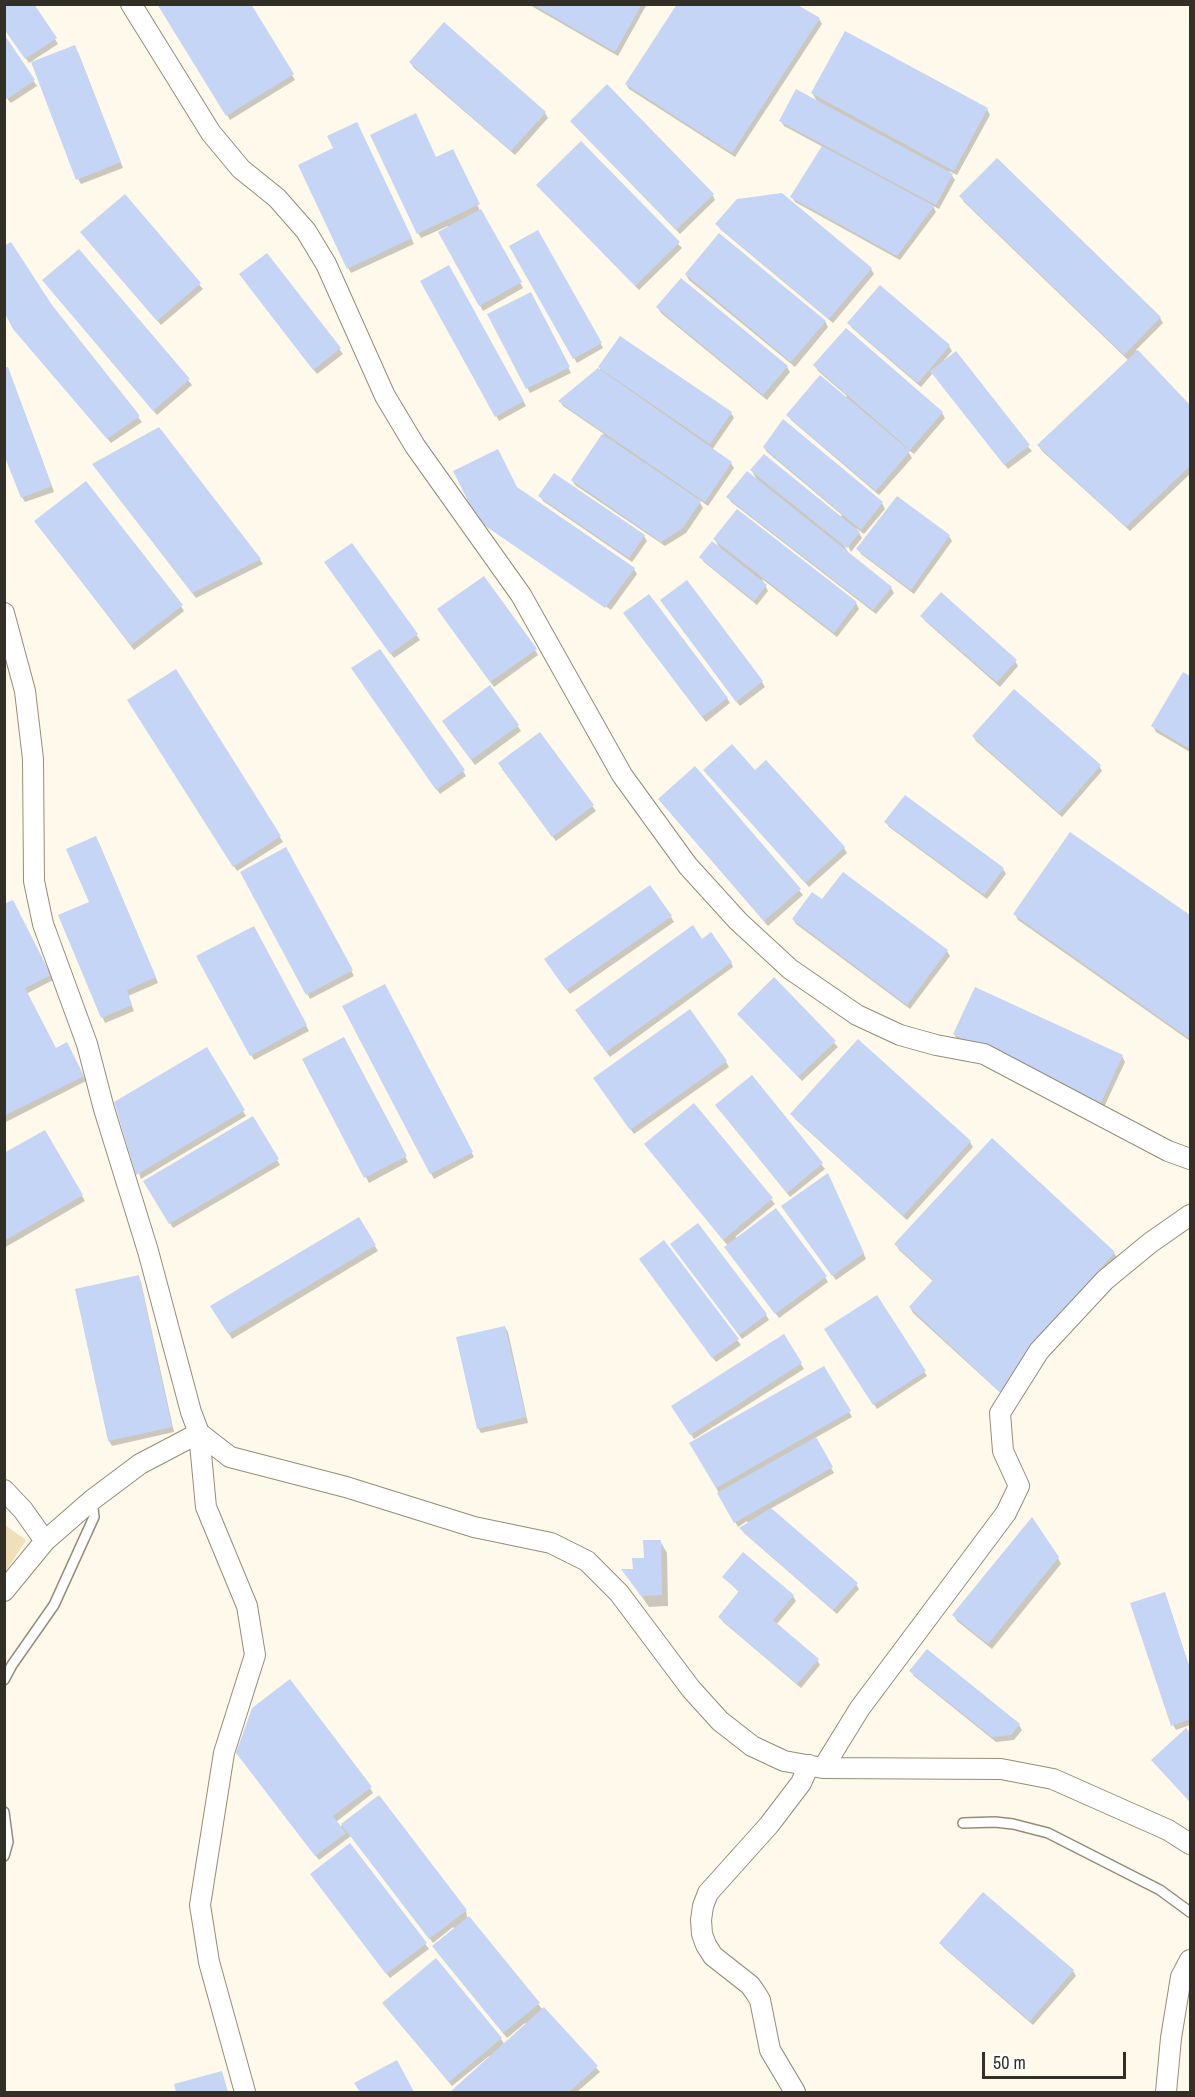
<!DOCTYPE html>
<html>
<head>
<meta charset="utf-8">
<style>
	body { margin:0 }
	#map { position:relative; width:1195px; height:2097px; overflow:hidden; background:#fff9eb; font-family:"Archivo Narrow",sans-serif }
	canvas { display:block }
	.frame { position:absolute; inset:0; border:6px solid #322f26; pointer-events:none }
	.scale { position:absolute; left:982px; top:2052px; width:144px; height:27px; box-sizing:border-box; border:3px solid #322f26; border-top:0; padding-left:8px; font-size:18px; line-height:21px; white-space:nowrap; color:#322f26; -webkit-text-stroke:4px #fff; paint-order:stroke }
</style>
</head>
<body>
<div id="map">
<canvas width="1195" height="2097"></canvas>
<div class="frame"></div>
<div class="scale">50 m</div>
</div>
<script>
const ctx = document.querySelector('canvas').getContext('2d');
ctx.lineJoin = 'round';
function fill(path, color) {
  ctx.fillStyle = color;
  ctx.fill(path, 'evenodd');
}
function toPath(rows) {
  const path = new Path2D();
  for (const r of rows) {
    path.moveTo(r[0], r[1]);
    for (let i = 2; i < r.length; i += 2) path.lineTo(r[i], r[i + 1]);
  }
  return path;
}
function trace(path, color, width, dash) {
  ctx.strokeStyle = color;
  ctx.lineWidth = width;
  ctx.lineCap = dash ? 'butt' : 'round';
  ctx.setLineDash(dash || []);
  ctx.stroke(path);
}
const green = toPath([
	[5,1525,26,1540,5,1573]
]);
const shadow = toPath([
	[159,4,249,4,295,80,230,120],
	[528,4,647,4,618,56],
	[819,19,822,24,735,157,629,89,626,84],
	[4,27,55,39,58,44,29,63],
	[4,37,37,86,11,103,4,95],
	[78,52,123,168,81,184,78,179],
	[411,62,545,113,548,118,515,155,413,67],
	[812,93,987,109,990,115,957,175,949,171,955,180,939,209,933,206,936,212,900,260,795,202,792,197,823,147,784,126,781,121,818,103],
	[575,126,712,194,715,200,680,234],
	[359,129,414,244,351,273,348,268,335,149],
	[581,144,682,248,639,290,538,185],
	[456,156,480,211,523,288,483,311,440,233,449,228,448,226,421,238,418,233,436,159],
	[125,196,203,289,161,325,85,237],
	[961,197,1160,318,1163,323,1136,350,1190,408,1190,474,1130,531,1042,451,1039,446,1129,361,964,202],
	[717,224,871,269,874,274,833,323,720,229],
	[537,232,603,348,577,363,511,247],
	[79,251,192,385,157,415,47,285],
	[267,255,343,354,317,374,244,279],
	[448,267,526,406,499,421,422,282],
	[686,275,825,321,828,327,795,367,689,280],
	[531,294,571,373,530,393,489,315],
	[51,306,142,422,111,443,14,328],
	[658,308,787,367,790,372,767,400,661,313],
	[849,323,949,346,952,351,944,360,1032,451,1008,469,933,373,921,387,852,328],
	[846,330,942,413,945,418,914,454,906,448,912,458,879,495,791,420,788,415,845,398,847,396,818,371,815,366],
	[620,338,731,413,734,418,712,450,731,463,734,468,708,506,698,499,703,508,686,533,665,546,575,485,572,480,604,434,563,406,560,401,600,369],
	[10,374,54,492,25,502,22,497],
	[159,429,263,564,196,598,97,470],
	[764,447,882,503,885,509,864,534,856,528,862,538,851,552,845,541,842,542,849,554,891,588,894,593,876,614,731,502,728,497,758,482,752,471,840,517,842,515,767,452],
	[517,489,634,569,637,574,611,610,479,520],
	[540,496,644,536,647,541,632,562,543,501],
	[737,511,856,603,859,609,837,637,762,579,768,591,757,605,704,562,701,557,720,549,715,540],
	[39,526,181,606,184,611,134,650],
	[949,536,952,541,914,594,861,554,858,549],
	[352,545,420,640,394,658,329,568],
	[665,606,762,682,765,687,740,706],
	[442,615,535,650,538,655,494,687],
	[922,616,1015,661,1018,666,1000,687,925,621],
	[628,619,727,698,730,703,706,722],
	[175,671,283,842,237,871,129,700],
	[356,674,463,771,466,776,440,794],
	[1184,674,1190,678,1190,752,1156,732,1153,726],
	[490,687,521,731,475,765,446,726],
	[539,734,596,811,556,841,502,769],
	[973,736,1099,766,1102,771,1062,817,976,741],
	[695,769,803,895,768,926,663,804],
	[705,770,755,772,844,848,847,853,809,887],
	[886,822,1003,869,1006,874,987,899,889,827],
	[1070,834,1190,917,1190,1041,1018,920,1015,914],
	[99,843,158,983,128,996,134,1011,105,1023,60,916,91,903],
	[286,849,354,976,310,999,242,872],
	[822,901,947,951,950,956,910,1009,796,924,793,919],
	[13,902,53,980,26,994,55,1050,66,1044,86,1081,4,1123,4,906],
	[671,917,674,922,570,994,549,964],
	[253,928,309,1031,254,1060,198,957],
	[702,941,731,962,733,967,610,1057,580,1016],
	[774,980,838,1047,802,1081,738,1014],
	[384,986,474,1157,434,1179,344,1007],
	[954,1034,1122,1056,1125,1062,1104,1107,957,1039],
	[343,1039,408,1162,369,1183,304,1060],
	[206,1049,246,1116,141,1179,116,1103],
	[726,1062,729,1067,634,1134,598,1084],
	[752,1077,825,1169,790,1197,720,1110],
	[694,1105,775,1204,735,1237,825,1277,828,1282,779,1318,729,1252,728,1246,646,1145],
	[792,1114,970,1142,973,1147,907,1220,795,1119],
	[253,1118,280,1165,173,1228,145,1182],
	[44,1132,85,1201,4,1248,4,1155],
	[992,1140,1114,1253,1117,1258,1005,1397,913,1313,910,1307,934,1282,899,1250,896,1244],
	[830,1180,866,1259,836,1280,786,1211],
	[358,1219,378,1251,232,1339,213,1306],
	[664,1242,741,1345,716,1362,644,1264],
	[675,1249,766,1315,769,1320,742,1339],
	[138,1277,141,1282,174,1432,112,1446,109,1441,77,1290],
	[876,1297,927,1376,877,1409,826,1330],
	[505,1327,508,1332,528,1423,481,1433,478,1428],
	[783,1336,804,1369,694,1439,673,1406],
	[824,1368,852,1417,815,1438,834,1473,770,1509,856,1584,859,1589,837,1614,744,1533,741,1528,749,1524,747,1521,738,1527,691,1443],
	[660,1541,667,1553,668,1606,649,1607,624,1571,634,1570],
	[744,1554,793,1596,796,1601,776,1625,817,1660,820,1665,801,1688,723,1622,720,1617,740,1593,724,1577],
	[1058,1558,1061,1564,992,1649,957,1621,954,1615],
	[1167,1599,1190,1669,1190,1725,1176,1730,1173,1725],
	[911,1671,1019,1725,1022,1730,1014,1740,996,1742,914,1676],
	[1186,1730,1190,1735,1190,1802,1153,1761],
	[241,1758,370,1788,373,1793,336,1822,340,1827,379,1797,466,1911,467,1917,543,2010,600,2072,577,2092,453,2092,490,2058,489,2056,452,2086,387,2008,501,2039,505,2045,527,2025,525,2023,507,2038,437,1952,455,1929,453,1927,433,1943,351,1836,319,1860],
	[350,1845,429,1949,390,1978,315,1879],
	[941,1943,1073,1971,1076,1976,1033,2025,944,1948],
	[397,2062,413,2092,361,2092,356,2083],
	[221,2073,228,2092,178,2092,176,2085]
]);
const building = toPath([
	[4,4,34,4,57,38,25,59,4,29],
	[157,4,251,4,294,74,226,116],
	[532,4,642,4,615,52],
	[677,4,796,4,820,18,732,153,625,84],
	[444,22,546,112,511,151,409,62],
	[845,31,988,108,954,171,811,93],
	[4,34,35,80,7,99,4,96],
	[75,45,121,162,76,180,31,62],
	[607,84,714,194,676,230,570,121],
	[796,89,953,174,936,205,779,121],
	[416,113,436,157,453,149,480,204,417,234,370,135],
	[357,122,412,238,347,269,298,165,333,148,327,136],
	[581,141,680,242,635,286,536,185],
	[822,146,934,206,897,256,790,197],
	[997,158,1161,317,1124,355,959,196],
	[782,193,872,268,829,319,715,224,737,199],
	[125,194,201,283,157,321,80,232],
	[481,209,522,282,479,306,438,232],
	[538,230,602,343,573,359,509,246],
	[719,233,826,321,791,362,685,274],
	[11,242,52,305,140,416,107,439,13,329,4,312,4,246],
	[79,249,190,379,153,411,42,280],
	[267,253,341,348,313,370,239,274],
	[449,265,524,401,495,417,420,281],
	[681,278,788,366,763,395,656,307],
	[880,285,950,345,918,383,847,323],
	[531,292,570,367,526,389,487,314],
	[846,328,943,412,910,450,813,365],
	[620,336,732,412,710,444,598,367],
	[1138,350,1190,405,1190,466,1126,527,1037,445],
	[956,351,1030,445,1004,465,930,371],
	[8,367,52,486,21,498,4,455,4,368],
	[598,368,732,462,705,502,558,401],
	[820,375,910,451,876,491,786,415],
	[783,419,883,502,861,530,763,447],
	[159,427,261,559,192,593,92,464],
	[602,434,701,501,683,528,661,542,571,480],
	[498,449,517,487,635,568,605,608,478,521,453,471],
	[764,454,860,532,847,548,750,470],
	[747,471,892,587,873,610,726,497],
	[554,473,645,535,629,558,538,496],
	[86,481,183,605,131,645,34,521],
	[897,496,950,535,911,590,856,549],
	[737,509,857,602,834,633,713,539],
	[712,541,767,585,754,601,699,557],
	[352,543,418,634,390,654,324,562],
	[484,576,537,649,490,682,437,609],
	[687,580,763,681,736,702,660,600],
	[941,592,1017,660,997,682,920,616],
	[649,594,728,698,702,717,623,613],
	[380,649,465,770,436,790,351,668],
	[176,669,281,836,233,867,127,700],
	[1183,672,1190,676,1190,749,1151,726],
	[490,685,519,725,471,760,442,721],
	[1014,689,1101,765,1059,813,972,736],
	[540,732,594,805,552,837,498,763],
	[732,744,755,770,766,760,845,847,805,883,703,770],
	[695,766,801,889,764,921,658,799],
	[905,795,1004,868,984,895,884,822],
	[1070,832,1190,915,1190,1039,1013,914],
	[96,836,156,977,127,990,132,1005,101,1018,58,915,89,902,66,849],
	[286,847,353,970,306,995,240,872],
	[843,872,948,950,907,1005,792,919,812,892,822,899],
	[650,885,672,916,566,990,544,959],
	[13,900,51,975,25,988,56,1048,67,1042,84,1076,4,1116,4,904],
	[693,925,702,939,711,932,732,962,606,1052,575,1010],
	[254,926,307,1025,250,1056,196,956],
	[774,977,836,1041,798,1077,737,1014],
	[385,984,473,1152,430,1174,342,1006],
	[975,987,1123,1055,1101,1103,953,1034],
	[690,1009,727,1061,630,1130,593,1078],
	[344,1037,407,1156,364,1178,302,1059],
	[858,1039,971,1141,903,1216,790,1114],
	[207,1047,245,1110,136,1175,114,1102],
	[752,1075,823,1163,787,1193,715,1105],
	[694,1103,773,1198,723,1240,644,1144],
	[253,1116,279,1159,169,1224,143,1181],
	[45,1130,83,1195,4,1241,4,1153],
	[992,1138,1115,1252,1028,1351,1002,1394,909,1307,933,1280,894,1244],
	[828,1173,864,1253,832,1276,781,1206],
	[776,1208,827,1276,775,1314,724,1247],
	[359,1217,376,1245,228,1334,210,1306],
	[698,1223,767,1314,739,1335,670,1244],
	[664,1240,739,1339,712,1358,639,1259],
	[139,1275,172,1427,108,1441,75,1289],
	[877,1295,926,1371,873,1405,824,1329],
	[505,1326,526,1417,477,1429,456,1337],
	[784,1334,802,1363,690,1435,671,1406],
	[824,1366,851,1411,716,1488,689,1443],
	[816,1437,833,1467,734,1523,717,1493],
	[771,1508,858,1583,833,1610,739,1528],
	[1032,1517,1059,1557,988,1644,952,1615],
	[643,1540,661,1540,662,1595,641,1596,621,1569,633,1569,632,1558,644,1558],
	[743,1552,794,1595,773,1620,819,1659,797,1684,718,1617,739,1591,722,1577],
	[1165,1592,1190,1669,1190,1719,1171,1726,1130,1603],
	[927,1649,1020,1724,1011,1735,992,1737,909,1671],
	[290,1679,372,1787,333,1816,346,1833,315,1856,236,1753,252,1708],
	[1186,1728,1190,1733,1190,1802,1151,1760],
	[379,1795,467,1910,429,1939,341,1824],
	[350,1843,427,1943,386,1974,310,1874],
	[983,1892,1074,1970,1030,2021,939,1943],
	[469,1916,540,2003,503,2033,432,1946],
	[436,1958,502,2038,449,2082,382,2003],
	[544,2007,598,2066,569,2092,450,2092],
	[397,2060,414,2092,360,2092,354,2083],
	[222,2071,228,2092,176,2092,174,2084]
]);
const lane = toPath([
	[4,1680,12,1665,54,1605,94,1517,92,1500],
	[4,1812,8,1842,4,1856],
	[963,1823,995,1822,1013,1824,1048,1833,1160,1890,1190,1912]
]);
const street = toPath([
	[131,4,211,133,241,169,277,198,306,231,326,264,385,396,415,446,521,595,622,775,688,866,738,921,790,969,857,1015,900,1035,936,1045,984,1054,1168,1151,1190,1159],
	[4,613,25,691,33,759,34,881,43,924,87,1044,104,1109,148,1251,191,1412,199,1433,230,1457,346,1487,474,1527,551,1543,587,1561,619,1593,691,1689,720,1721,752,1746,784,1761,823,1768,1001,1769,1053,1779,1168,1830,1190,1844],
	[4,1490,23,1510,45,1541],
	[4,1591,45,1541,92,1500,140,1464,199,1433,206,1507,247,1606,255,1655,224,1753,200,1905,209,1962,245,2092],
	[823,1768,860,1708,1006,1513,1019,1486,1003,1451,1000,1413,1039,1351,1105,1280,1150,1243,1190,1215],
	[795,2092,770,2050,760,2000,755,1992,750,1985,713,1956,706,1945,702,1934,701,1920,703,1906,708,1893,769,1825,801,1783,809,1765],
	[1166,2092,1171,2038,1181,1977,1190,1960]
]);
fill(green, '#f0dfb8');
fill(shadow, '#0003');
fill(building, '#c5d5f5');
trace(lane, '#968d78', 12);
trace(street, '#968d78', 22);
trace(lane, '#fff', 9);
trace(street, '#fff', 20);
</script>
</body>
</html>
